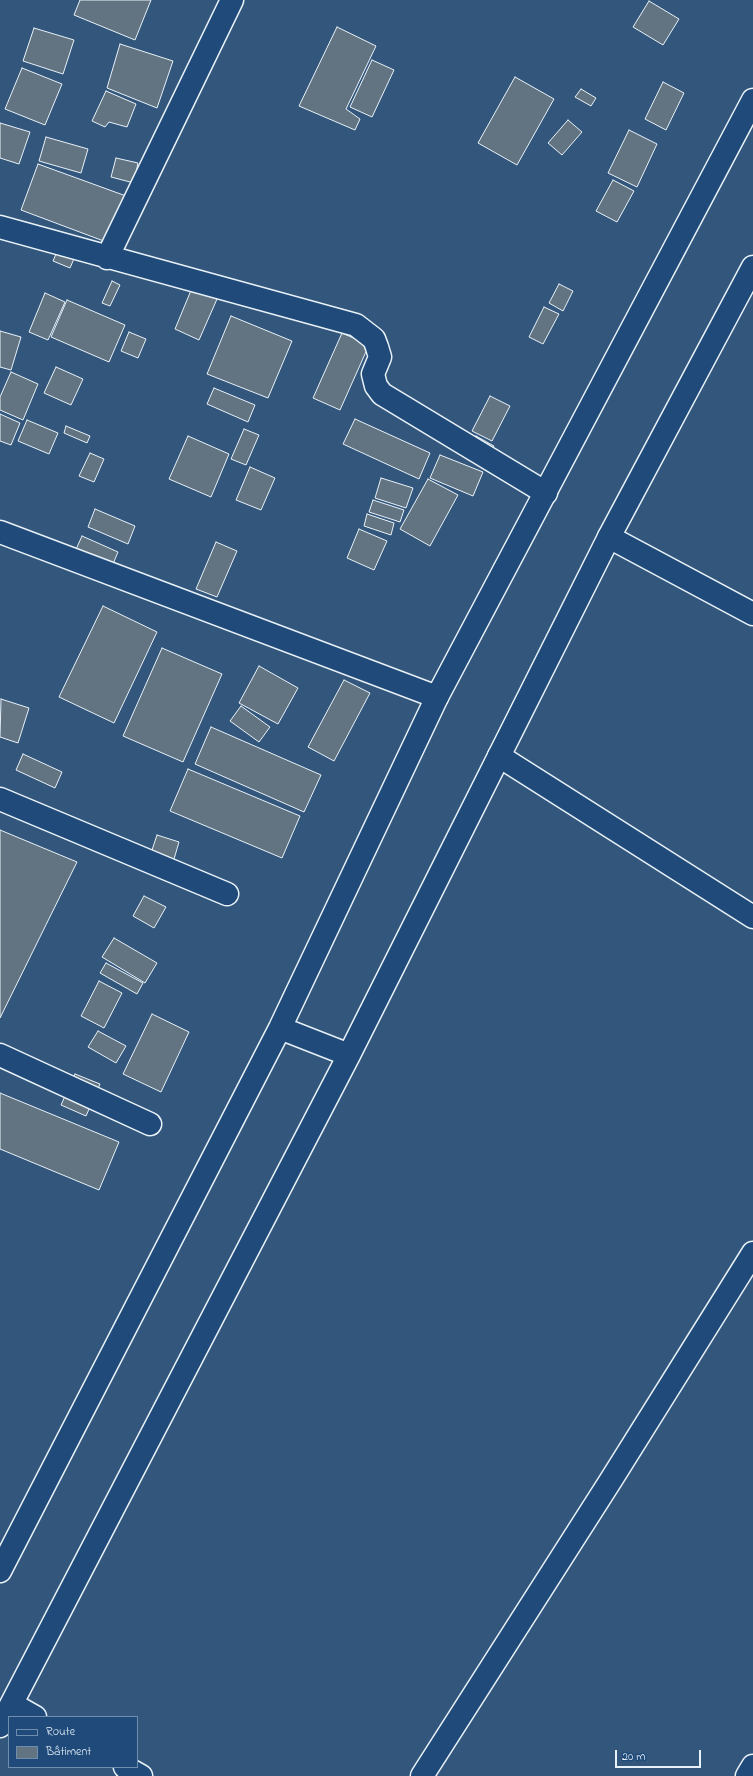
<!DOCTYPE html>
<html>
<head>
<meta charset="utf-8">
<style>
	body { margin:0 }
	#map { position:relative; width:753px; height:1776px; overflow:hidden; background:#33577c; font-family:"Indie Flower",sans-serif }
	canvas { display:block }
	.legend { position:absolute; left:8px; top:1716px; width:130px; height:52px; box-sizing:border-box; background:#1f4a7a; border:1px solid #6f8dac; margin:0; padding:5px 7px; list-style:none; font-size:12px; color:#e8f1f8 }
	.legend li { display:flex; align-items:center; gap:8px; height:20px }
	.legend b { width:20px; border:1px solid #6f8dac }
	.scale { position:absolute; left:615px; top:1750px; width:86px; height:18px; box-sizing:border-box; border:2px solid #e8f1f8; border-top:0; padding-left:5px; font-size:12px; line-height:14px; white-space:nowrap; color:#e8f1f8; -webkit-text-stroke:3px #1f4a7a; paint-order:stroke }
</style>
</head>
<body>
<div id="map">
<canvas width="753" height="1776"></canvas>
<ul class="legend">
<li><b style="height:5px;background:#1f4a7a"></b>Route</li>
<li><b style="height:11px;background:#627482"></b>Bâtiment</li>
</ul>
<div class="scale">20 m</div>
</div>
<script>
const ctx = document.querySelector('canvas').getContext('2d');
ctx.lineJoin = 'round';
function fill(path, color) {
  ctx.fillStyle = color;
  ctx.fill(path, 'evenodd');
}
function toPath(rows) {
  const path = new Path2D();
  for (const r of rows) {
    path.moveTo(r[0], r[1]);
    for (let i = 2; i < r.length; i += 2) path.lineTo(r[i], r[i + 1]);
  }
  return path;
}
function trace(path, color, width, dash) {
  ctx.strokeStyle = color;
  ctx.lineWidth = width;
  ctx.lineCap = dash ? 'butt' : 'round';
  ctx.setLineDash(dash || []);
  ctx.stroke(path);
}
const building = toPath([
	[80,0,151,0,135,40,74,15,80,0],
	[649,1,679,19,663,45,633,27,649,1],
	[337,27,376,46,346,109,360,119,355,130,299,106,337,27],
	[34,28,74,40,63,74,23,61,34,28],
	[120,44,173,61,157,108,107,88,120,44],
	[372,60,394,70,372,117,350,107,372,60],
	[22,68,62,84,45,125,5,109,22,68],
	[515,77,554,99,517,165,478,143,515,77],
	[663,82,684,93,666,130,645,119,663,82],
	[581,89,596,98,591,106,575,97,581,89],
	[106,91,136,104,127,127,109,122,105,127,92,121,106,91],
	[568,120,582,132,562,155,548,143,568,120],
	[0,123,30,132,19,164,0,158,0,123],
	[629,130,657,144,637,187,608,173,629,130],
	[46,137,88,149,81,173,39,161,46,137],
	[116,158,138,163,134,183,111,177,116,158],
	[38,164,126,196,109,243,21,210,38,164],
	[613,180,634,191,617,222,596,211,613,180],
	[59,247,76,254,70,268,53,261,59,247],
	[112,281,120,285,110,306,102,303,112,281],
	[559,284,573,291,563,311,549,303,559,284],
	[192,288,217,299,199,340,175,329,192,288],
	[45,293,65,302,48,340,29,332,45,293],
	[67,300,125,325,109,362,51,337,67,300],
	[544,307,559,314,543,344,529,337,544,307],
	[231,316,292,341,268,398,207,374,231,316],
	[0,331,21,337,11,370,0,367,0,331],
	[129,332,146,339,138,358,121,351,129,332],
	[342,333,369,345,340,410,313,398,342,333],
	[56,367,83,379,71,405,44,393,56,367],
	[11,372,38,384,23,420,0,410,0,397,11,372],
	[214,388,255,405,248,422,207,404,214,388],
	[490,396,510,406,492,441,472,431,490,396],
	[0,414,20,423,11,445,0,441,0,414],
	[355,419,430,453,419,479,343,444,355,419],
	[27,420,58,433,49,454,18,441,27,420],
	[66,426,90,436,87,443,64,433,66,426],
	[244,429,259,435,246,465,231,459,244,429],
	[188,436,229,454,211,497,169,479,188,436],
	[476,436,494,446,489,454,472,444,476,436],
	[90,453,104,459,94,482,79,476,90,453],
	[440,455,483,472,473,496,430,478,440,455],
	[250,467,275,478,261,510,236,500,250,467],
	[381,478,413,488,406,508,375,498,381,478],
	[428,479,458,495,430,546,400,529,428,479],
	[373,500,404,510,400,522,369,512,373,500],
	[95,509,135,526,128,544,88,527,95,509],
	[367,514,394,523,391,535,364,526,367,514],
	[359,529,387,541,374,570,347,558,359,529],
	[82,536,118,552,110,571,73,556,82,536],
	[216,542,237,551,217,597,196,589,216,542],
	[103,606,157,632,114,723,59,697,103,606],
	[162,648,222,674,183,762,123,736,162,648],
	[259,666,298,688,278,724,239,703,259,666],
	[344,680,370,693,334,761,308,747,344,680],
	[1,699,29,708,18,743,0,737,1,699],
	[241,706,270,727,259,742,230,721,241,706],
	[211,727,321,775,304,812,195,764,211,727],
	[23,754,62,772,55,788,16,770,23,754],
	[188,769,300,816,282,858,170,811,188,769],
	[0,830,77,862,0,1018,0,830],
	[157,835,179,842,172,866,149,859,157,835],
	[144,896,166,907,154,928,133,916,144,896],
	[114,938,157,963,145,983,102,957,114,938],
	[106,963,143,983,137,994,100,973,106,963],
	[99,981,122,993,104,1028,81,1016,99,981],
	[152,1014,189,1032,161,1092,123,1074,152,1014],
	[98,1031,126,1046,116,1063,88,1047,98,1031],
	[75,1074,100,1084,86,1116,61,1105,75,1074],
	[0,1093,119,1142,99,1190,0,1149,0,1093]
]);
const minor = toPath([
	[0,227,356,325,374,339,377,347,380,357,373,374,376,386,382,394,546,493],
	[107,258,232,0],
	[0,532,437,697],
	[609,537,753,614],
	[499,756,753,917],
	[0,799,227,894],
	[0,1055,150,1124],
	[12,1704,35,1717],
	[125,1767,141,1776],
	[422,1776,611,1480,753,1253],
	[747,1776,753,1766]
]);
const highway = toPath([
	[280,1028,349,1055],
	[0,1571,280,1028,437,697,753,100],
	[0,1726,349,1055,609,537,753,267]
]);
fill(building, '#627482');
trace(building, '#e8f1f8', 1);
trace(minor, '#e8f1f8', 25);
trace(highway, '#e8f1f8', 25);
trace(minor, '#1f4a7a', 22);
trace(highway, '#1f4a7a', 22);
</script>
</body>
</html>
